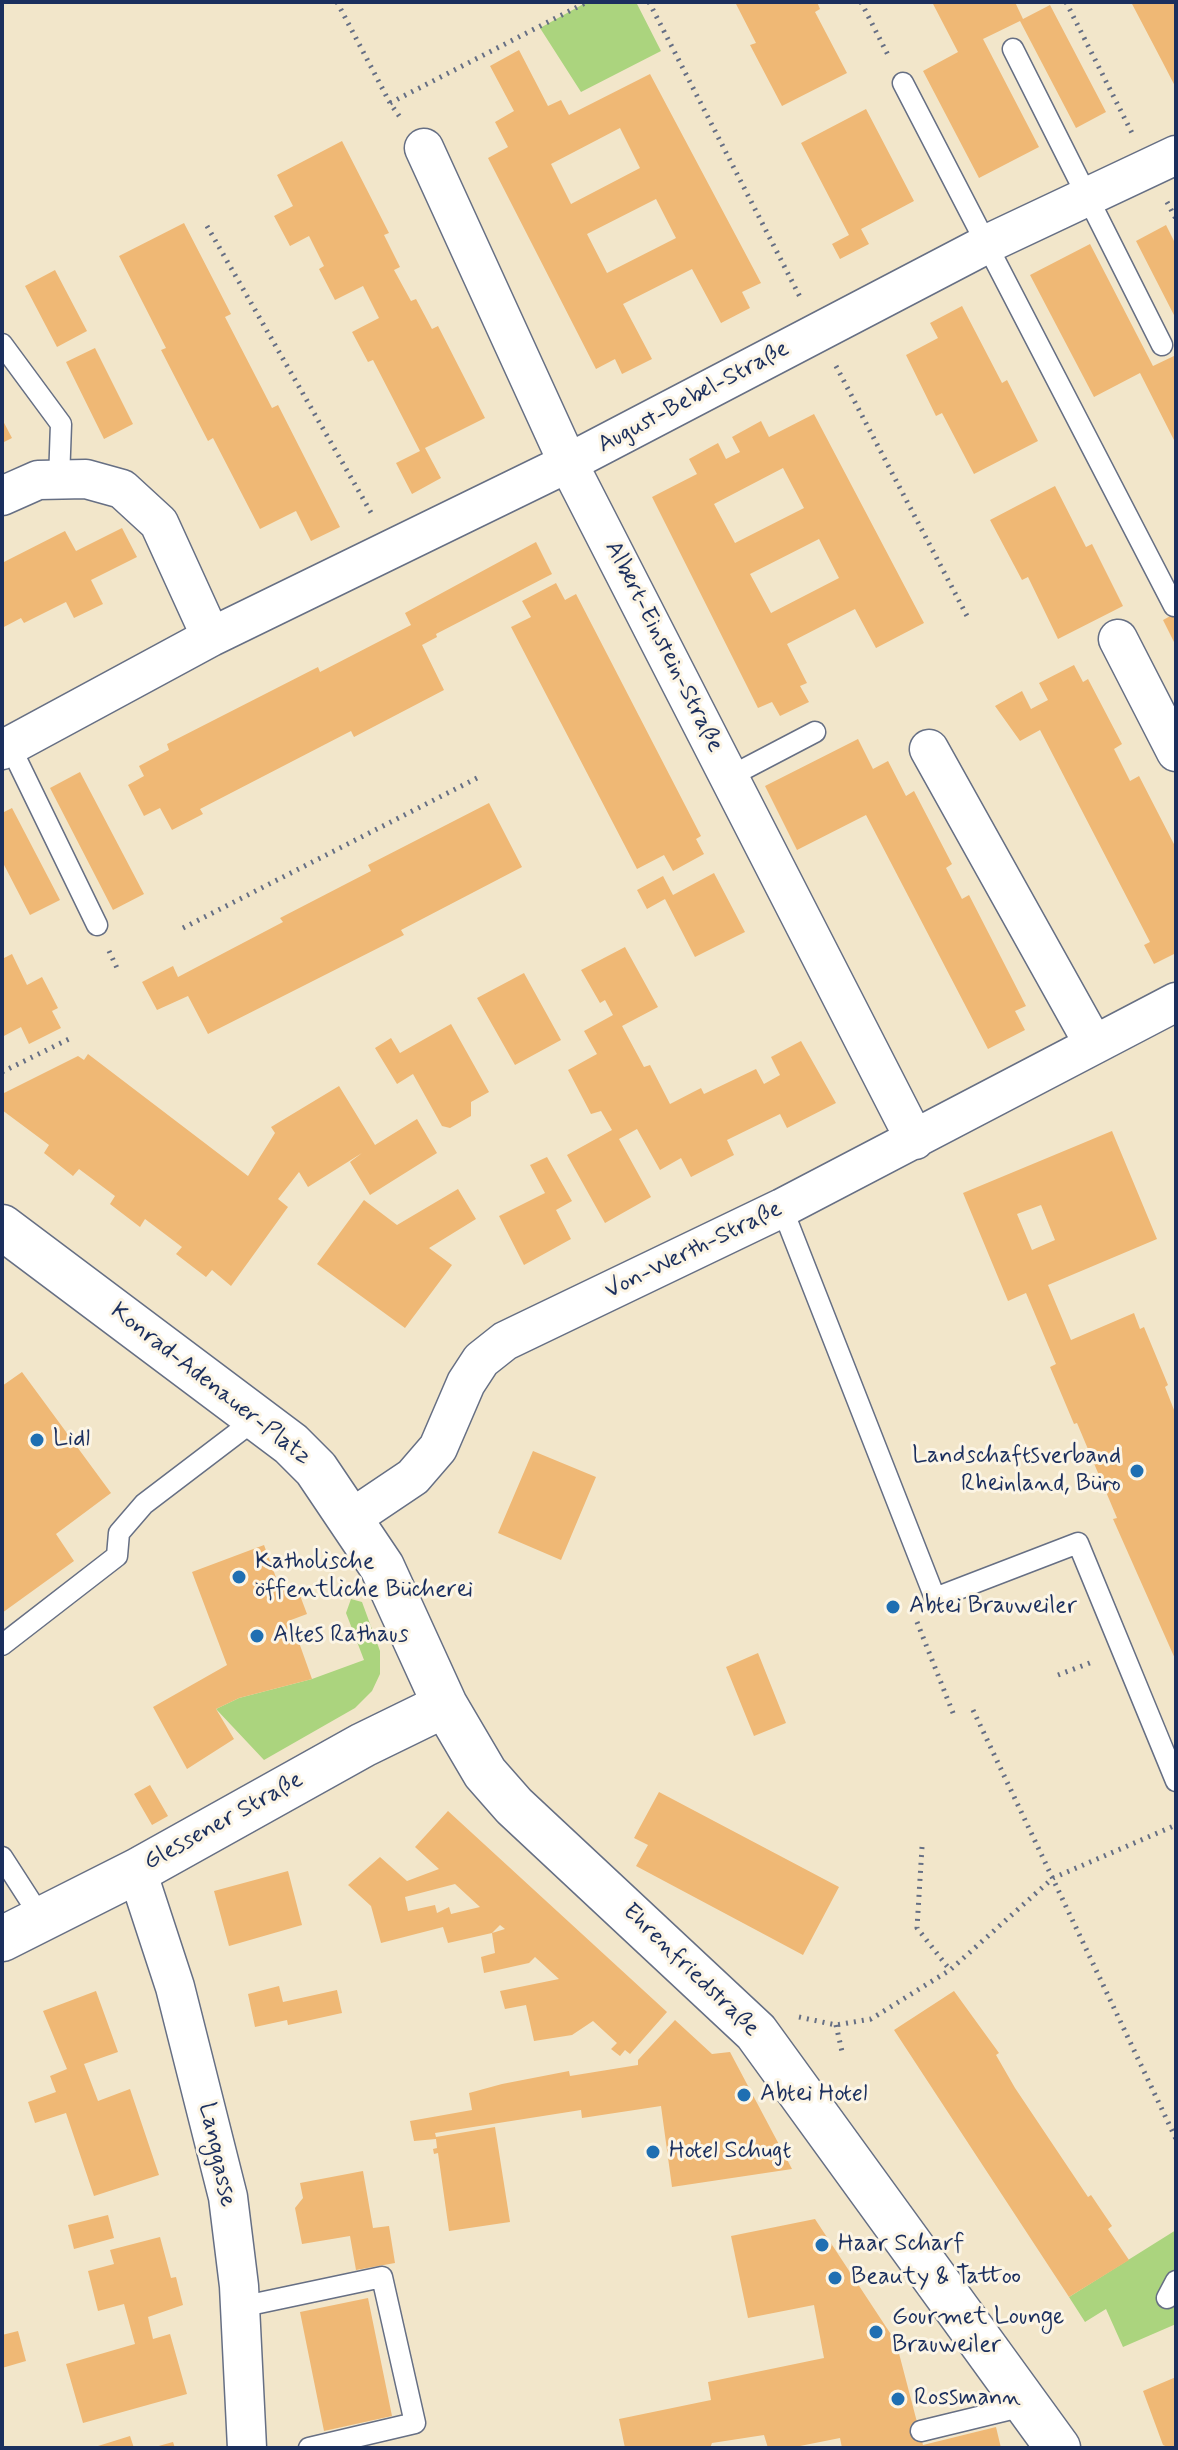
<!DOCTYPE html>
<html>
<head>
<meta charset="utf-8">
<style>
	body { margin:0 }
	#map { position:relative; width:1178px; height:2450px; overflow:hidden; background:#f2e6ca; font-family:Mynerve,sans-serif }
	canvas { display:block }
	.frame { position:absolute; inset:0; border:4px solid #1b2f5e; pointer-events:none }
</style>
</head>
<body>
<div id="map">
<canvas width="1178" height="2450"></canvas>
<div class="frame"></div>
</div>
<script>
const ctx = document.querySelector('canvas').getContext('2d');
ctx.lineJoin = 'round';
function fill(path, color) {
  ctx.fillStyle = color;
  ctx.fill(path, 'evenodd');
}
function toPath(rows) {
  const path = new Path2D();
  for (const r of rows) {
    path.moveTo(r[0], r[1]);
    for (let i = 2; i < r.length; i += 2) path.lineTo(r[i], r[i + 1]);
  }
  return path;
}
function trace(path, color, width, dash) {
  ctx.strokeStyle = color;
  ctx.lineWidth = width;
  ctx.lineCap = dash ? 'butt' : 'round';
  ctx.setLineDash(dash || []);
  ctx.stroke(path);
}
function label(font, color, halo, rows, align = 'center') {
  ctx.font = font + ' Mynerve,sans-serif';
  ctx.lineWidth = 6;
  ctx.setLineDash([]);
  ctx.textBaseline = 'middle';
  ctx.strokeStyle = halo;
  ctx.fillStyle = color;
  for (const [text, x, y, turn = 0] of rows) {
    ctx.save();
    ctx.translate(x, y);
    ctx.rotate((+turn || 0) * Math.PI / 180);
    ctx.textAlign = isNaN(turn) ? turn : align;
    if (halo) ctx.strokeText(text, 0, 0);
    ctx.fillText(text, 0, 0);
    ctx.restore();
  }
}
const green = toPath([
	[587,2,636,2,661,51,581,92,540,28],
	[351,1599,362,1602,380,1651,380,1674,372,1691,355,1708,264,1760,216,1709,239,1698,312,1679,364,1660,346,1613],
	[1176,2230,1176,2324,1123,2347,1106,2309,1085,2322,1069,2297]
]);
const building = toPath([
	[735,2,817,2,820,9,815,12,847,73,782,106,750,45,756,43],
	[932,2,1015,2,1023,19,1050,5,1106,112,1076,128,1020,21,983,39,1039,147,979,178,923,71,958,52],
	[1131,2,1176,2,1176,88,1162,61],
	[519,50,548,106,561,100,569,115,650,74,761,283,742,292,750,308,721,323,692,269,623,304,652,359,622,374,615,359,596,369,488,158,508,147,495,122,514,111,490,66],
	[620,128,640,168,571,204,551,164],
	[656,199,676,238,607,273,587,234],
	[866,109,914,201,861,229,869,244,840,259,832,244,849,235,801,143],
	[342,141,389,233,384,235,400,267,394,270,411,301,416,299,432,329,438,326,485,418,425,448,441,478,412,494,396,463,420,451,373,360,368,362,352,332,379,318,363,286,335,300,319,269,324,266,309,236,290,246,274,216,293,206,277,175],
	[184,223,231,314,225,317,256,377,272,408,278,405,340,527,311,541,296,511,260,529,213,438,208,441,161,350,166,348,119,256],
	[1166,225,1176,245,1176,319,1136,241],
	[1090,244,1153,366,1176,355,1176,444,1140,373,1094,397,1030,275],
	[55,270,87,331,57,347,25,286],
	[962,306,1002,383,1007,380,1038,441,974,474,942,413,936,416,906,355,938,338,930,323],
	[95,348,133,424,104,439,66,362],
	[814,414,924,623,876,648,855,609,787,644,807,683,800,686,809,702,780,716,772,702,758,708,652,497,697,474,689,459,718,443,726,459,740,452,732,437,761,421,769,437],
	[783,468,804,508,735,543,714,504],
	[819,539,839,578,771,613,750,574],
	[2,419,12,438,2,443],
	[1055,486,1086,547,1092,544,1123,606,1058,639,1028,577,1022,580,990,520],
	[122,528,137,557,91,580,103,604,74,618,66,602,24,623,21,618,2,628,2,563,65,531,76,551],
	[536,542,552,574,436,634,437,637,422,645,444,690,354,737,351,731,260,778,200,809,203,814,172,830,160,808,144,816,128,785,144,776,139,766,169,750,167,744,318,667,320,672,411,625,405,613],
	[556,583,565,600,576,594,701,836,696,839,704,854,673,871,664,855,637,869,511,627,531,617,522,601],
	[1176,613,1176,646,1163,620],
	[1074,665,1083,682,1088,679,1122,744,1114,749,1130,781,1139,776,1176,848,1176,953,1154,964,1144,945,1150,942,1040,730,1020,741,995,706,1022,691,1031,709,1048,700,1039,683],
	[858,739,873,769,888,761,906,796,914,791,952,864,946,868,962,899,969,895,1026,1006,1015,1011,1025,1030,988,1049,866,815,797,850,765,786],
	[80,772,144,894,113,910,50,788],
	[489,803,522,867,401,930,404,935,208,1034,188,996,157,1010,142,982,173,966,178,977,283,922,280,918,371,871,368,865],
	[12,808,60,900,30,915,2,861,2,813],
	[714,873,745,932,695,957,665,899,647,909,637,890,663,876,673,895],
	[625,947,658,1007,622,1026,644,1067,650,1065,670,1104,701,1088,704,1094,756,1069,764,1084,780,1075,771,1057,801,1041,836,1103,787,1128,780,1114,727,1140,734,1155,691,1177,681,1158,660,1170,637,1129,619,1139,651,1197,605,1223,567,1155,612,1130,601,1111,591,1114,568,1070,597,1054,584,1031,613,1015,605,1000,600,1003,581,970],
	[12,954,27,985,42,977,58,1008,52,1011,61,1028,29,1044,21,1027,2,1037,2,959],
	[524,973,561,1040,515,1065,477,998],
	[451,1024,489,1092,471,1102,471,1116,450,1128,442,1126,413,1074,397,1084,375,1048,391,1038,400,1053],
	[88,1054,248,1176,275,1133,271,1127,339,1086,375,1145,417,1119,437,1153,370,1195,350,1162,362,1153,308,1187,299,1172,278,1199,288,1207,231,1286,212,1270,206,1277,176,1254,182,1247,145,1219,140,1227,110,1204,115,1196,79,1169,73,1176,44,1153,49,1145,2,1110,2,1094,78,1056,84,1060],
	[1112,1131,1157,1239,1048,1285,1071,1340,1134,1313,1140,1329,1144,1327,1168,1385,1165,1387,1176,1415,1176,1661,1113,1519,1117,1518,1077,1423,1074,1424,1050,1367,1056,1364,1026,1293,1008,1301,963,1193],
	[1041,1205,1055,1240,1032,1250,1017,1214],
	[547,1157,572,1201,556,1210,571,1239,524,1265,499,1216,545,1193,530,1165],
	[458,1189,476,1219,429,1248,452,1265,405,1328,317,1264,364,1200,397,1225],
	[22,1372,111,1493,56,1534,74,1561,2,1613,2,1386],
	[533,1451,596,1477,561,1560,498,1533],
	[264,1545,281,1591,296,1586,301,1598,307,1614,291,1620,312,1679,239,1698,216,1709,234,1739,187,1769,153,1707,227,1665,192,1572],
	[758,1653,786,1723,754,1736,726,1667],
	[150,1785,168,1816,152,1825,134,1794],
	[659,1792,839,1887,803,1955,636,1866,648,1845,634,1838],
	[448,1811,667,2012,630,2054,625,2050,620,2056,611,2049,617,2043,593,2021,572,2035,534,2041,526,2005,505,2009,500,1991,559,1979,535,1957,529,1963,484,1973,481,1957,495,1953,492,1933,505,1929,500,1925,492,1933,448,1943,443,1927,381,1943,371,1906,348,1885,380,1857,407,1881,439,1869,415,1847],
	[455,1884,480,1907,451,1914,449,1907,437,1913,435,1905,408,1911,405,1897],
	[288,1871,302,1925,229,1946,214,1891],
	[279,1986,283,2002,337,1990,342,2013,288,2025,287,2020,255,2027,248,1994],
	[96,1991,118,2052,84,2064,98,2101,130,2089,159,2175,94,2196,66,2113,35,2123,28,2102,56,2092,50,2076,67,2069,43,2011],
	[954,1991,999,2053,996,2055,1015,2088,1088,2197,1091,2195,1112,2226,1108,2229,1129,2260,1069,2297,894,2030],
	[675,2020,712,2054,730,2052,792,2169,672,2187,661,2106,582,2118,581,2110,435,2133,436,2137,495,2127,510,2222,449,2231,438,2153,434,2154,433,2149,437,2148,436,2139,414,2141,410,2121,472,2110,469,2093,502,2084,569,2071,570,2076,638,2065,638,2060],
	[363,2171,373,2228,389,2226,395,2263,356,2270,350,2236,302,2244,295,2208,303,2198,300,2183],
	[108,2215,114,2238,74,2249,68,2225],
	[815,2219,896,2342,923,2445,996,2427,1001,2448,842,2448,840,2438,790,2448,768,2448,764,2435,712,2443,710,2448,625,2448,619,2419,711,2400,708,2382,824,2358,814,2305,748,2318,731,2236],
	[160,2237,171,2278,176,2277,183,2305,148,2317,153,2339,170,2334,187,2394,83,2423,66,2364,135,2344,124,2304,98,2311,88,2271,114,2264,110,2250],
	[368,2298,392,2416,324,2431,300,2312],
	[18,2331,26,2361,2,2368,2,2335],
	[1176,2377,1176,2448,1170,2448,1163,2445,1143,2391],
	[130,2436,134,2448,99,2448,98,2446],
	[173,2442,175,2448,155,2448,155,2447]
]);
const path = toPath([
	[337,2,390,103,402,120],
	[649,2,800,297],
	[861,2,889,57],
	[1066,2,1132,133],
	[390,103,587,2],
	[1167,202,1176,219],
	[207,226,373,516],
	[836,366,967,616],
	[183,928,479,777],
	[109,951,117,968],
	[2,1072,69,1039],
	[917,1622,955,1718],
	[1058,1675,1095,1661],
	[973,1710,1176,2139],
	[922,1847,917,1928,950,1970],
	[799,2017,836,2025,871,2019,950,1970,1053,1878,1176,1825],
	[836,2025,843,2056]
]);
const lane = toPath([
	[1013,49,1162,345],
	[903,83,1174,606],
	[2,344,61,424,59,480],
	[10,746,97,925],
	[729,777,815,732],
	[782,1208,935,1598,1078,1543,1176,1781],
	[2,1645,117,1556,119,1533,144,1504,257,1418],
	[2,1857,42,1919],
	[1167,2298,1176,2281],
	[240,2307,382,2277,415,2423,309,2448],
	[921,2431,1028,2405]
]);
const street = toPath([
	[424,148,568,463,915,1140],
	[2,496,38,480,86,479,122,489,159,523,211,637],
	[1118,639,1176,752],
	[929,749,1093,1043],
	[2,750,211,637,568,463,987,244,1176,155],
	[352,1518,413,1477,438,1448,466,1383,481,1360,505,1341,782,1208,1176,1002],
	[137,1871,175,1987,228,2197,239,2286,247,2448]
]);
const secondary = toPath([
	[2,1227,291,1444,316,1469,382,1567,445,1705,485,1773,514,1806,756,2032,1058,2448],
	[2,1939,137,1871,363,1745,445,1705]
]);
const markers = [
	[37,1440,8,"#1f6fb2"],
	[1137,1471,8,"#1f6fb2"],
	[239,1577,8,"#1f6fb2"],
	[893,1607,8,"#1f6fb2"],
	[257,1636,8,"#1f6fb2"],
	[744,2095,8,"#1f6fb2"],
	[653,2152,8,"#1f6fb2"],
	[822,2245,8,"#1f6fb2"],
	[835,2278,8,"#1f6fb2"],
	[876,2332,8,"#1f6fb2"],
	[898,2399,8,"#1f6fb2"]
];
const streetNames = [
	["August-Bebel-Straße",694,398,-28],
	["Albert-Einstein-Straße",663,647,63],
	["Von-Werth-Straße",694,1251,-26],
	["Konrad-Adenauer-Platz",210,1385,38],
	["Glessener Straße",224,1822,-29],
	["Ehrenfriedstraße",690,1971,44],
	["Langgasse",216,2155,78]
];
const poiNames = [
	["Lidl",53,1440],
	["Landschaftsverband",1121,1457,"right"],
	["Rheinland, Büro",1121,1485,"right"],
	["Katholische",255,1563],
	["öffentliche Bücherei",255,1591],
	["Abtei Brauweiler",909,1607],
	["Altes Rathaus",273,1636],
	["Abtei Hotel",760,2095],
	["Hotel Schugt",669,2152],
	["Haar Scharf",838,2245],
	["Beauty & Tattoo",851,2278],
	["Gourmet Lounge",892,2318],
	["Brauweiler",892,2346],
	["Rossmann",914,2399]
];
fill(green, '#abd47e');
fill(building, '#efb875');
trace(lane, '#666f84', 23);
trace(street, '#666f84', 41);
trace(secondary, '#666f84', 47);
trace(path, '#666f84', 5, [2, 6]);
trace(lane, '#fff', 20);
trace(street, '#fff', 38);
trace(secondary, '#fff', 44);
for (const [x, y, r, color] of markers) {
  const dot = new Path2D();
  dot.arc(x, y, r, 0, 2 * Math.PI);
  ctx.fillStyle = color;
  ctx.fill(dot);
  trace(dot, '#fcf5e5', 3);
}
label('24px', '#1b2f5e', '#fcf5e5', streetNames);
label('24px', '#1b2f5e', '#fcf5e5', poiNames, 'left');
</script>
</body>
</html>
